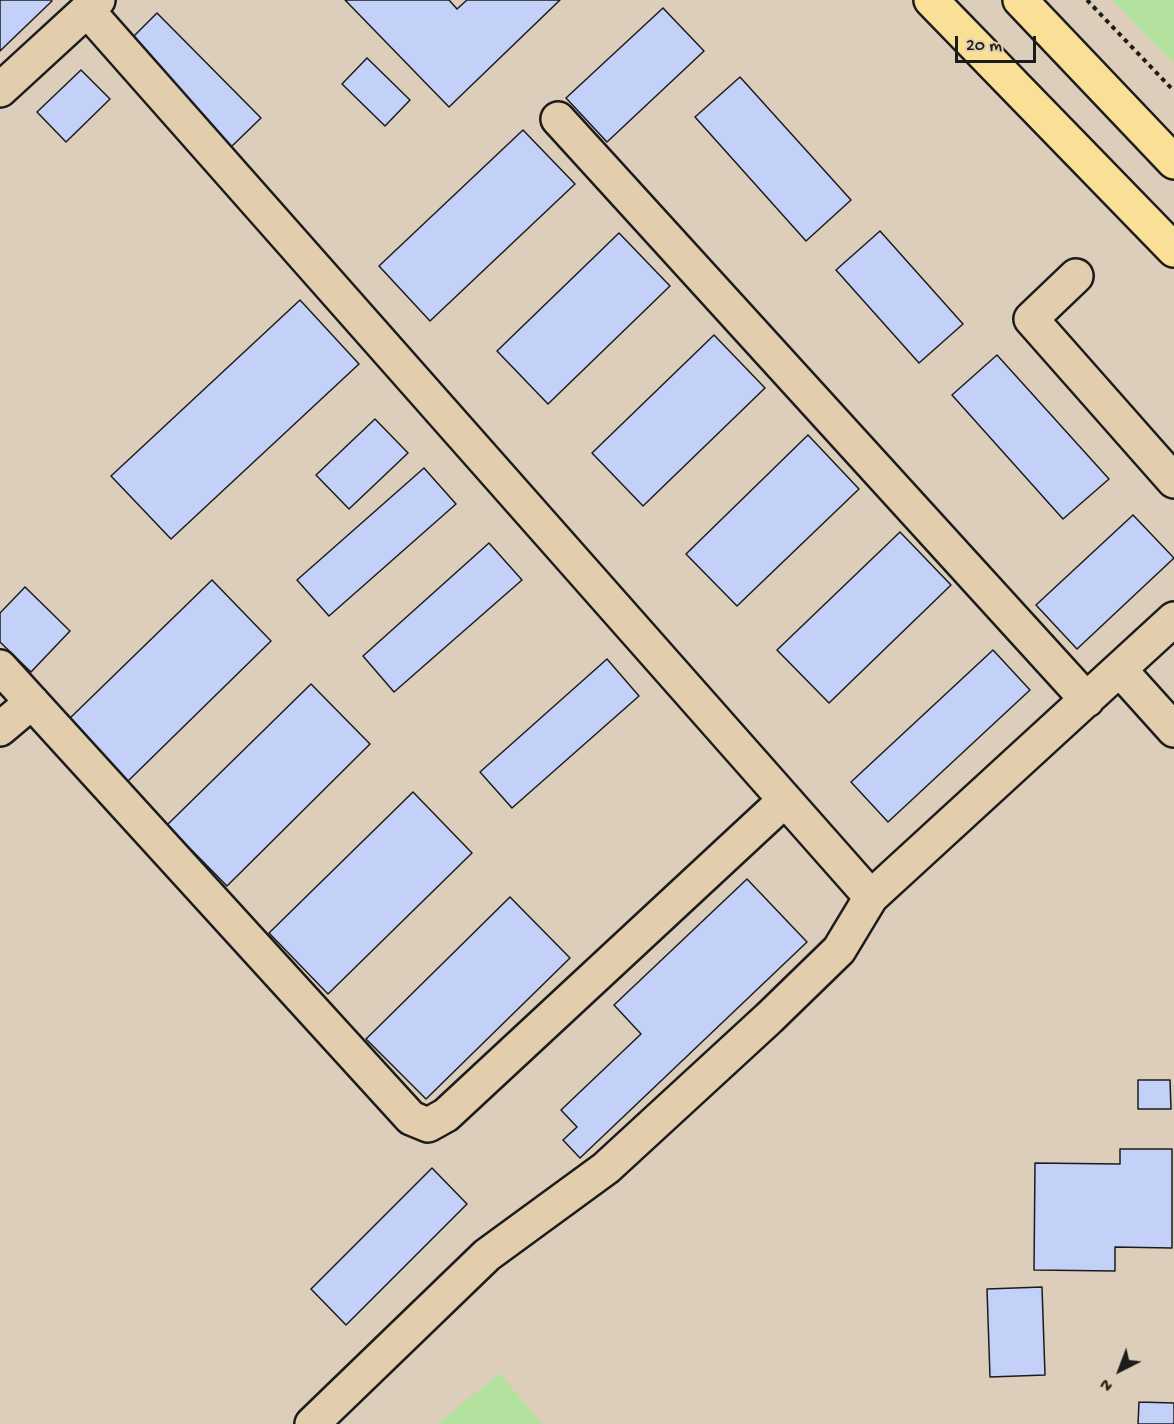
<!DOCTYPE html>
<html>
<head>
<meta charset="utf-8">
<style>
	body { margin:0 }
	#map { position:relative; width:1174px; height:1424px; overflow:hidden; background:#dccebb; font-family:"Gochi Hand",sans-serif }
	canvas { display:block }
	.north { position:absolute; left:1090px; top:1340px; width:60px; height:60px; -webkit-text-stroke:4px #e2cdac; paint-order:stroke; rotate:222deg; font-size:16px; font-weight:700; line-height:24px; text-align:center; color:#1c1c1c }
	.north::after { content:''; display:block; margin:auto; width:21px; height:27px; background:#1c1c1c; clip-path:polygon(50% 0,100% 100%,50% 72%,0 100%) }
	.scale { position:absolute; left:955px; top:36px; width:81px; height:27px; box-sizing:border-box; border:3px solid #1c1c1c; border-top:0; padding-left:8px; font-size:18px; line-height:21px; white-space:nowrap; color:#1c1c1c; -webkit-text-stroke:4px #e2cdac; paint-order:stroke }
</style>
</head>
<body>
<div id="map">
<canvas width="1174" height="1424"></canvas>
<div class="north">N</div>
<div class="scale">20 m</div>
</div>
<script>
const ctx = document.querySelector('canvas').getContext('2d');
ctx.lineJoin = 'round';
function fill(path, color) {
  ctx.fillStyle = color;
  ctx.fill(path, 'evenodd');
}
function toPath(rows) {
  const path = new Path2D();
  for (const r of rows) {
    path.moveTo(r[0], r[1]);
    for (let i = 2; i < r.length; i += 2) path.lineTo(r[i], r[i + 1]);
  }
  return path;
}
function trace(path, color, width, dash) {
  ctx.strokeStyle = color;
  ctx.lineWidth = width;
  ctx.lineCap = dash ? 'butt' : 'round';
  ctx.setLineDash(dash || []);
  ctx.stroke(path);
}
const green = toPath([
	[1112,0,1174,0,1174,63],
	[500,1373,542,1424,437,1424]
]);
const building = toPath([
	[0,0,51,0,52,1,0,51,0,0],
	[345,0,449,0,457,9,467,0,560,0,449,107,345,0],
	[663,8,704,51,607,142,566,98,663,8],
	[157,13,261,118,231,147,128,42,157,13],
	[367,58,410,100,385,126,342,84,367,58],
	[81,70,110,99,66,142,37,112,81,70],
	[740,77,851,200,806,241,695,117,740,77],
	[523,130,575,184,430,321,379,266,523,130],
	[880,231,963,324,919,363,836,270,880,231],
	[619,233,670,286,548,404,497,351,619,233],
	[300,300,359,364,171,539,111,476,300,300],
	[714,335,765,388,643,506,592,453,714,335],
	[997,355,1109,479,1063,519,952,395,997,355],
	[375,419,408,453,349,509,316,475,375,419],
	[808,435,859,489,737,606,686,554,808,435],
	[424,468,456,504,329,616,297,580,424,468],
	[1133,515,1174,558,1077,649,1036,605,1133,515],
	[900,532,951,585,829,703,777,650,900,532],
	[489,543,522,580,394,692,363,656,489,543],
	[212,580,271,641,127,782,67,721,212,580],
	[25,587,70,631,31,672,0,642,0,613,25,587],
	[993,650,1030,690,888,822,851,782,993,650],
	[607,659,639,696,512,808,480,772,607,659],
	[311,684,370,744,227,886,167,825,311,684],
	[413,792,472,853,328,994,269,933,413,792],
	[747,879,807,942,580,1158,563,1140,577,1127,561,1110,641,1034,614,1005,747,879],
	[510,897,570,958,426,1099,366,1039,510,897],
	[1138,1080,1170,1080,1171,1109,1138,1109,1138,1080],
	[1120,1149,1172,1149,1172,1248,1115,1247,1115,1271,1034,1270,1035,1163,1120,1164,1120,1149],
	[432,1168,467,1204,346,1325,311,1289,432,1168],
	[1042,1287,1045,1375,990,1377,987,1289,1042,1287],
	[1139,1402,1174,1403,1174,1424,1138,1424,1139,1402]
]);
const path = toPath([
	[1087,0,1174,91]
]);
const minor = toPath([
	[87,10,871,897,1174,619],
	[0,90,98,0],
	[558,119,1087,700],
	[1076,276,1031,319,1174,481],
	[0,667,411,1118,428,1125,446,1115,785,800],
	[1120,670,1174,730],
	[0,729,32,702],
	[312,1424,487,1255,606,1168,769,1018,839,950,871,897]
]);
const major = toPath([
	[931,0,1174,250],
	[1020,0,1174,162]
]);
fill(green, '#b5e19f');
fill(building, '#c3d0f7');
trace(building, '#1c1c1c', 1.5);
trace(minor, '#1c1c1c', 38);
trace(major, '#1c1c1c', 38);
trace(path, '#1c1c1c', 4, [4.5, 4.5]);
trace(minor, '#e2cdac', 33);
trace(major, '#fadf96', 33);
</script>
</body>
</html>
